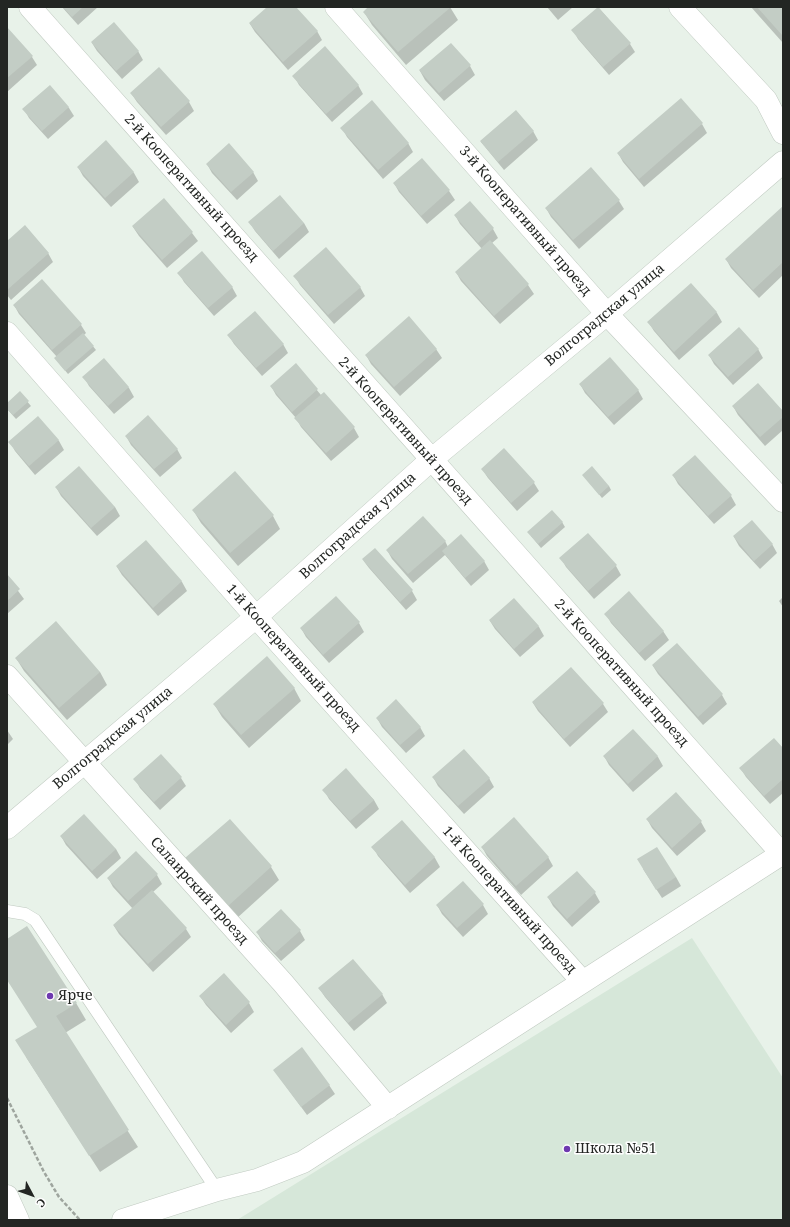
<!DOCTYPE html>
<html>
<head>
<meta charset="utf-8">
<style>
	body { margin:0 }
	#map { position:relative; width:790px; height:1227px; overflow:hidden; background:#e8f2e9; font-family:"Noto Serif",serif }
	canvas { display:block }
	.frame { position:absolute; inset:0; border:8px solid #232623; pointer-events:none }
	.north { position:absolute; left:12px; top:1175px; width:40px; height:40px; -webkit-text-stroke:3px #fff; paint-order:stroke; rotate:131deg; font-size:11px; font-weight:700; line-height:16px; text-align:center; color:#232623 }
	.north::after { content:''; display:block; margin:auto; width:14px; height:18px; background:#232623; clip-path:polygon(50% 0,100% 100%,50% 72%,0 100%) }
</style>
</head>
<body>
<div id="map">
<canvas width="790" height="1227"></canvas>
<div class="frame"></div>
<div class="north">С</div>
</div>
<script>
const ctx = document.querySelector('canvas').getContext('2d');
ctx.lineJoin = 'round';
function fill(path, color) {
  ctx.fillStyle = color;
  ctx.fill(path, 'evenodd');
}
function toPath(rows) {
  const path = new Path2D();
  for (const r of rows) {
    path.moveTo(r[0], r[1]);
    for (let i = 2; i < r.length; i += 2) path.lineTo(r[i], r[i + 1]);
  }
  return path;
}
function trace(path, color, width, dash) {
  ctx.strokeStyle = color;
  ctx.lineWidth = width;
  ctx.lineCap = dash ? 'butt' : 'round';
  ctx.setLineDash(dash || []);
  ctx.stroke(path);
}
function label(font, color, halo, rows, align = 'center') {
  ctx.font = font + ' "Noto Serif",serif';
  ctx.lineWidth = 3;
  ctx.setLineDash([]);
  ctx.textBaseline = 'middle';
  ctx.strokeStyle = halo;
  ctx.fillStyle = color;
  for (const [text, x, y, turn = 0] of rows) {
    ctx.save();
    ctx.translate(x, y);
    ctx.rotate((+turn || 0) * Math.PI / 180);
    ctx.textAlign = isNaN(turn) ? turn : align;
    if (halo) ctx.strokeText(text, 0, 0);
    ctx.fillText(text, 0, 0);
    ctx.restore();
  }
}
const built = toPath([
	[692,938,783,1078,783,1220,237,1220]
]);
const shadow = toPath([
	[62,7,98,7,78,25],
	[269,7,295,7,317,31,322,40,288,70,255,32,250,24],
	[370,7,450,7,458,20,406,65,372,25,364,12],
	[547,7,573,7,558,20],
	[751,7,783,7,783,43],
	[599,8,630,44,635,52,609,75,578,39,573,30],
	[7,28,32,57,37,65,7,92],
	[92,43,138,51,143,60,122,79,97,51],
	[470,66,475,75,444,101,425,80,420,71],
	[294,76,358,85,363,94,332,122,299,85],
	[50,86,69,108,74,116,48,139,29,118,24,109],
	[131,93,189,102,194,111,166,135,137,102],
	[702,124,707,133,644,187,623,162,618,153],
	[342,128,408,143,413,152,383,179,347,137],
	[533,131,538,140,504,170,481,142],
	[106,142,134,173,139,182,111,207,83,176,78,167],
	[422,159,449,191,455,200,427,224,399,192,394,183],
	[207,164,253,172,258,181,237,200,212,173],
	[164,200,192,233,198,241,167,268,139,236,133,227],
	[619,201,624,209,579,249,551,217,546,208],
	[783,207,783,275,759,298,731,268,726,259],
	[455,215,493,229,498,238,492,243,528,285,534,294,500,324,461,281,456,272,482,249,460,224],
	[250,223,304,223,309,232,279,259,255,231],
	[7,242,48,253,53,262,11,300,7,295],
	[179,273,232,287,237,296,214,316,184,282],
	[295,276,360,287,365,296,334,324,300,285],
	[691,285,717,313,722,322,679,360,654,331,649,323],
	[14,305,81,325,86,333,84,335,96,350,68,374,58,362,57,357,19,314],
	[229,336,283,344,288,353,262,376,234,344],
	[436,349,442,358,400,396,371,364,366,355],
	[758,349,763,358,733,385,714,364,709,355],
	[103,360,129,388,134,397,114,414,89,386,84,377],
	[296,365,321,395,324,393,354,428,359,437,331,461,301,427,296,418,276,395,271,386],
	[580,384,638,390,643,399,614,425,585,393],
	[20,393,31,406,16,419,8,410,7,404],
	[733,406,783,413,783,430,765,446,738,415],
	[38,417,59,441,64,450,35,475,15,451,10,442],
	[126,436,177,449,182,458,160,477,131,445],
	[482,469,534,483,539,491,517,511,488,478],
	[583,475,609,486,611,490,602,498],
	[673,475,731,496,736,505,714,524,678,484],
	[56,487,115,507,120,516,97,536,61,496],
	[193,510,273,516,280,529,238,566,201,523],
	[562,522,565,527,541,548,531,536],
	[588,534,616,566,621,575,594,599,566,567,561,558],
	[734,537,772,544,777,553,760,569,739,546],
	[146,541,182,582,187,591,158,616,122,575,117,567],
	[445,541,448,547,484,561,489,570,471,586,445,555,413,583,392,559,387,550],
	[363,560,412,591,417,600,406,610,369,568],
	[7,576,24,599,7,614],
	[783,597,783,607,779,601],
	[514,599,539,627,544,636,520,657,495,629,490,621],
	[606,614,663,631,669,640,645,661,611,623],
	[359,623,364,632,329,663,306,637,301,628],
	[677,644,722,695,727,704,703,725,658,674,653,666],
	[16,658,100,672,107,685,67,720,24,671],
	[294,688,301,701,249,748,222,717,214,704],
	[533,703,603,704,608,712,570,747,538,711],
	[377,718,420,727,425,736,406,753,382,727],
	[7,730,13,739,7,745],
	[633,730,658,757,663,766,633,792,609,765,604,756],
	[783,750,783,793,770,804,746,777,741,769],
	[161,755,181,778,186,786,160,810,140,788,135,779],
	[346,770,374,800,379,809,356,829,329,799,324,790],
	[433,777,489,778,494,787,464,814,438,786],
	[676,793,701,822,706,831,677,856,652,828,647,819],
	[230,820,271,867,279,880,236,919,194,872],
	[402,821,435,858,440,867,410,893,378,856,373,847],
	[61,836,116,849,121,858,97,879,66,845],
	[482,847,548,857,553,866,521,895,487,856],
	[136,852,157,875,162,884,153,892,186,929,191,937,153,972,119,934,114,926,133,909,113,887,108,878],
	[643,869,676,877,681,886,662,898],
	[595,893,600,902,572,927,553,906,548,897],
	[437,905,483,905,488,914,463,937,442,914],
	[281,910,300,931,305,940,281,961,262,941,257,932],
	[7,940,76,1003,86,1020,65,1033,138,1147,100,1172,26,1057,38,1027,7,979],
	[224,974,249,1003,254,1012,231,1033,206,1005,200,996],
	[319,988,382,994,387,1003,354,1031,325,997],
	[274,1070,329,1085,335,1094,307,1115]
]);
const building = toPath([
	[63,7,83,7,72,17],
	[267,7,296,7,318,31,283,62,249,23],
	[368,7,451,7,398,52,363,12],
	[598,7,631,43,603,67,571,30],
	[757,7,783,7,783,36],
	[114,22,139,51,116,71,91,42],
	[7,27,33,56,7,78],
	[451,43,471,65,439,93,419,70],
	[325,46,359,85,326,114,292,76],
	[159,67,190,101,161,127,130,93],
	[50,85,69,107,42,131,22,109],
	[681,98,703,123,639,179,617,153],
	[372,100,409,143,378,170,340,128],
	[516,110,534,131,498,162,480,141],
	[106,140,134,172,105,198,77,167],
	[229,143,254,172,231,192,206,164],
	[422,158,450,190,421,216,393,183],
	[591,167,620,200,573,240,545,208],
	[280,195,304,223,273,251,248,222],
	[164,198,193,232,162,260,132,226],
	[470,201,494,228,478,243,454,215],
	[783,206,783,262,753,290,725,259],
	[25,225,49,253,7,290,7,241],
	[490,240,529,284,494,316,455,272],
	[326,247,361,287,328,315,293,276],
	[202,251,233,287,208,308,177,273],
	[42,279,82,324,52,350,13,305],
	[691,283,717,312,674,352,647,322],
	[255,311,284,344,256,368,227,335],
	[409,316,437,349,394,387,365,355],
	[739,327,759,349,728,377,708,355],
	[83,333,94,346,65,371,54,358],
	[610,357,639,390,608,417,579,384],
	[104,358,129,387,108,406,82,377],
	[296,363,318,389,292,412,270,386],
	[758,383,783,411,783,417,760,437,732,406],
	[20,391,29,401,13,415,7,409,7,403],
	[324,392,355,427,326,453,294,418],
	[148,415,178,449,154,469,125,436],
	[38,416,59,440,29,466,8,442],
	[504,448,535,482,511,503,481,469],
	[695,455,732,495,708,516,672,475],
	[79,466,115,507,91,528,55,487],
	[592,466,609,486,599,495,582,475],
	[235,471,274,515,230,553,192,510],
	[552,510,563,522,538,544,527,532],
	[423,516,446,541,408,574,386,550],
	[752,520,773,544,754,561,733,536],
	[588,533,617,565,588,591,559,558],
	[461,534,485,561,465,578,442,551],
	[146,540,182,581,153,608,116,566],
	[375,548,413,590,400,602,362,559],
	[7,574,20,589,7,601],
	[629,591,664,631,639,653,604,614],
	[336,596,360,622,323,655,300,628],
	[514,598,539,626,514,649,489,620],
	[56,621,100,672,59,708,15,658],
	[677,643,723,694,698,717,652,665],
	[267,656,295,688,241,735,213,704],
	[571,667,604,703,564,739,532,702],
	[396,699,421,727,400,745,376,718],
	[633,729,658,756,628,784,603,756],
	[774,738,783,748,783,779,764,796,739,768],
	[464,749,490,778,458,806,432,777],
	[161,754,182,777,154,802,133,779],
	[346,768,374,800,350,821,322,790],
	[676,792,702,821,672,848,646,819],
	[84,814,116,849,92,871,60,836],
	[514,817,549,857,516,886,481,847],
	[230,819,272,866,228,906,185,858],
	[402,820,435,857,405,885,371,847],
	[657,847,676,877,656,890,637,859],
	[136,851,158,874,128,901,107,878],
	[577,871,596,892,567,919,547,897],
	[463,881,484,904,457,928,436,905],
	[152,890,187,928,148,964,113,925],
	[281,909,301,930,275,953,256,932],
	[27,926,77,1003,56,1016,129,1130,89,1156,15,1040,37,1027,7,980,7,939],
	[353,959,383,994,348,1023,318,988],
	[224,973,250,1002,226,1025,199,996],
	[302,1047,330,1085,301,1107,273,1070]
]);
const path = toPath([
	[7,1098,44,1172,59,1197,80,1220]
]);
const service = toPath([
	[7,911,25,914,35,920,217,1190]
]);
const minor = toPath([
	[30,7,782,854],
	[336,7,607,314,783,501],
	[680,7,766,100,783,133],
	[7,333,256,617,582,981],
	[7,676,283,983,388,1108],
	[7,828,256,617,431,460,607,314,783,162],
	[123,1220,217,1190,257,1180,303,1162,783,853]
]);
const tertiary = toPath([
	[7,1196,18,1220]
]);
const markers = [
	[50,996,4,"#6e39b0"],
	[567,1149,4,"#6e39b0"]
];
const streetNames = [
	["2-й Кооперативный проезд",191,188,48],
	["3-й Кооперативный проезд",525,221,49],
	["Волгоградская улица",605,315,-40],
	["2-й Кооперативный проезд",405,431,48],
	["Волгоградская улица",358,526,-42],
	["1-й Кооперативный проезд",293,658,48],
	["2-й Кооперативный проезд",621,673,48],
	["Волгоградская улица",113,738,-40],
	["Салаирский проезд",199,891,48],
	["1-й Кооперативный проезд",509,900,48]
];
const poiNames = [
	["Ярче",58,996],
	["Школа №51",575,1149]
];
fill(built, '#d6e7d9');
fill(shadow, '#0003');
fill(building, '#c3cdc5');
trace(service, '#c0cac1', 13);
trace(minor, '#c0cac1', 23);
trace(tertiary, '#c0cac1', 23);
trace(path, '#9ea59e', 2.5, [4, 2]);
trace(service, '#fff', 12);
trace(minor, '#fff', 22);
trace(tertiary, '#fff', 22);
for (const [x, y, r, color] of markers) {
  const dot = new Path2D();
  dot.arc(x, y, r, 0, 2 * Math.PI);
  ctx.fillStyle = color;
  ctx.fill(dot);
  trace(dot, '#fff', 1.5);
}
label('14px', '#232623', '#fff', streetNames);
label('14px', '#232623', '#fff', poiNames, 'left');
</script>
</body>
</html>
